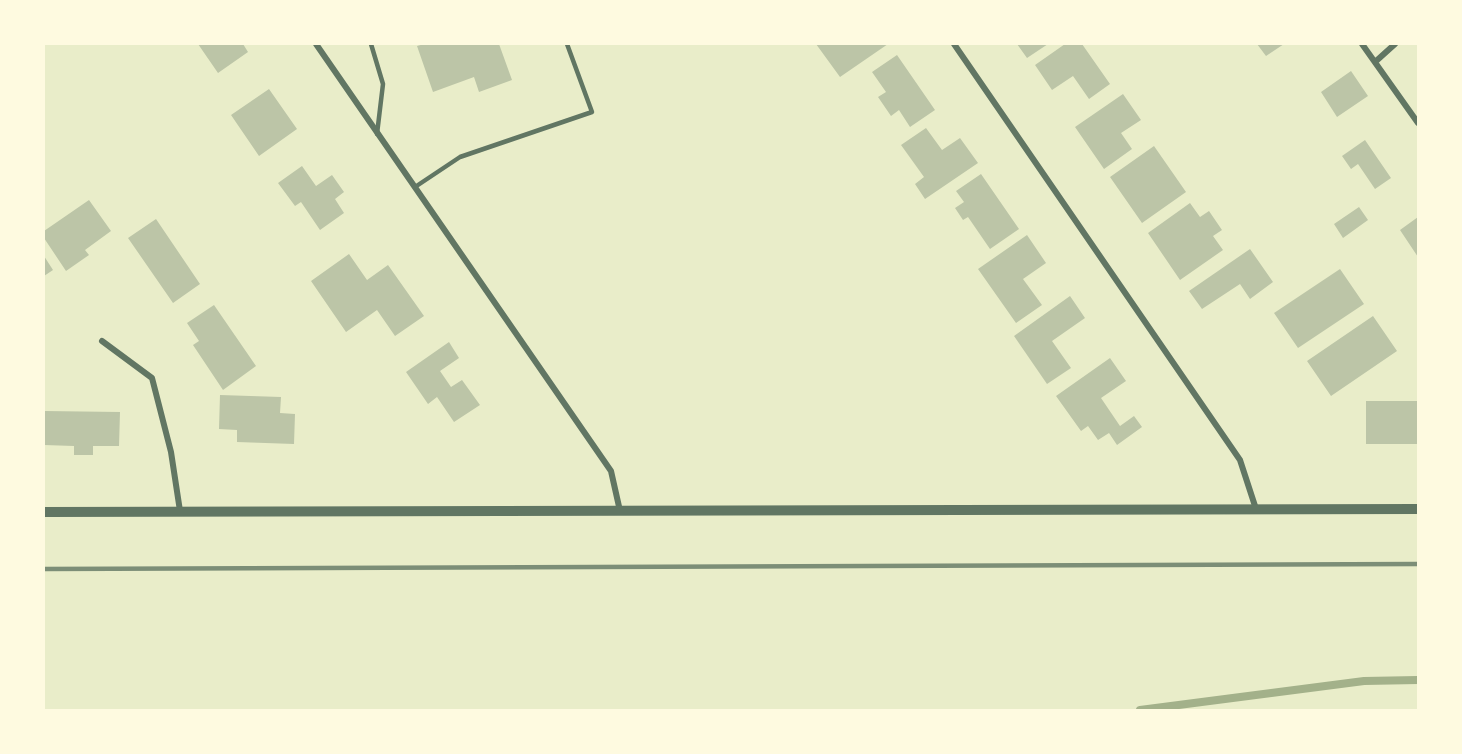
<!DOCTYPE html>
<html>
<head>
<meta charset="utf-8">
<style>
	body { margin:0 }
	#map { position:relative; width:1462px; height:754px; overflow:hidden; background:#e9edc9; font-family:"Exo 2",sans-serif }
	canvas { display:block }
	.frame { position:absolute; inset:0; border:45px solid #fefae0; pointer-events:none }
</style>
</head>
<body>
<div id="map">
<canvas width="1462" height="754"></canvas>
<div class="frame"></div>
</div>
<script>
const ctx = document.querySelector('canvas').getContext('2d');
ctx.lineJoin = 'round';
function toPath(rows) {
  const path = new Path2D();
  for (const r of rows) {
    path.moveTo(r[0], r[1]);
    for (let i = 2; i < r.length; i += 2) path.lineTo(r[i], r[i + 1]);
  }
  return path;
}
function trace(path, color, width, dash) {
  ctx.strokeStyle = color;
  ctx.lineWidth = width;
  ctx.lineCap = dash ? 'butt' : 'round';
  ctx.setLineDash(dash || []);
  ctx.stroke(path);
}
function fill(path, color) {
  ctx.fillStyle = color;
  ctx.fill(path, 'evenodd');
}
const stream = toPath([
	[1140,710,1364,681,1418,680]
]);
const building = toPath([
	[198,44,243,44,248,52,218,73],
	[424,44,499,44,512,80,479,92,474,77,433,92,417,46],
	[816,44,888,44,840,77],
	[1017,44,1048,44,1027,58],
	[1065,44,1082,44,1110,84,1089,99,1073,76,1052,90,1035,65],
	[1257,44,1284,44,1266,56],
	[897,55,935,110,910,127,899,110,891,116,878,97,886,92,872,72],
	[1351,71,1368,96,1337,117,1321,92],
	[269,89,297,129,259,156,231,115],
	[1123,94,1141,120,1121,133,1132,149,1104,169,1075,127],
	[926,128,942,150,960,138,978,163,925,199,915,184,924,177,901,145],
	[1365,140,1391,178,1375,189,1358,164,1351,169,1342,156],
	[1154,146,1186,192,1142,223,1110,177],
	[302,166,316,186,332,175,344,192,335,199,344,213,320,230,301,202,295,206,278,183],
	[981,174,1019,229,990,249,968,217,963,220,955,208,964,202,956,191],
	[89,200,111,231,85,250,89,255,66,271,44,238,44,231],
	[1190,203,1200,217,1209,211,1222,230,1213,236,1223,250,1180,280,1148,233],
	[1359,207,1368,220,1343,238,1334,224],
	[1418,217,1418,257,1400,230],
	[156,219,200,284,173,303,128,238],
	[1027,235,1046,263,1023,279,1042,305,1016,323,978,269],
	[1250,249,1273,282,1250,299,1240,284,1202,309,1189,291],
	[349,254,367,280,388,265,424,316,395,336,377,310,346,332,311,281],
	[44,256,53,270,44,276],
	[1340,269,1364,304,1298,348,1274,313],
	[1070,296,1085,318,1052,341,1071,368,1047,384,1014,336],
	[214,305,256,366,223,390,193,345,199,341,187,323],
	[1373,316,1397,351,1331,396,1307,361],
	[449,342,459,358,440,371,451,387,462,380,480,405,454,422,437,397,428,404,406,372],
	[1110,358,1126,381,1101,398,1120,426,1134,416,1142,427,1117,445,1109,433,1098,440,1088,426,1081,431,1056,396],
	[220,395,281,397,280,413,295,414,294,444,237,442,237,430,219,429],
	[1366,401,1418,401,1418,444,1366,444],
	[44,411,120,412,119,446,93,446,93,455,74,455,74,446,44,445]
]);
const service = toPath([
	[371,44,383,84,377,134],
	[415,187,460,157,592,112,567,44]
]);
const minor = toPath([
	[316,44,611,471,620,511],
	[954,44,1240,460,1256,509],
	[1362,44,1418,123],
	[1375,62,1395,44],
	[102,341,152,378,171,452,180,511]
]);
const tertiary = toPath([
	[44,512,1418,509]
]);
const rail = toPath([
	[44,569,1418,564]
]);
trace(stream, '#a3b18a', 8);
fill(building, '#bcc5a7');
trace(service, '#617663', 4.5);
trace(minor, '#617663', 6);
trace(tertiary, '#617663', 10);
trace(rail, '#7c8e77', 4.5);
</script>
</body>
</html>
